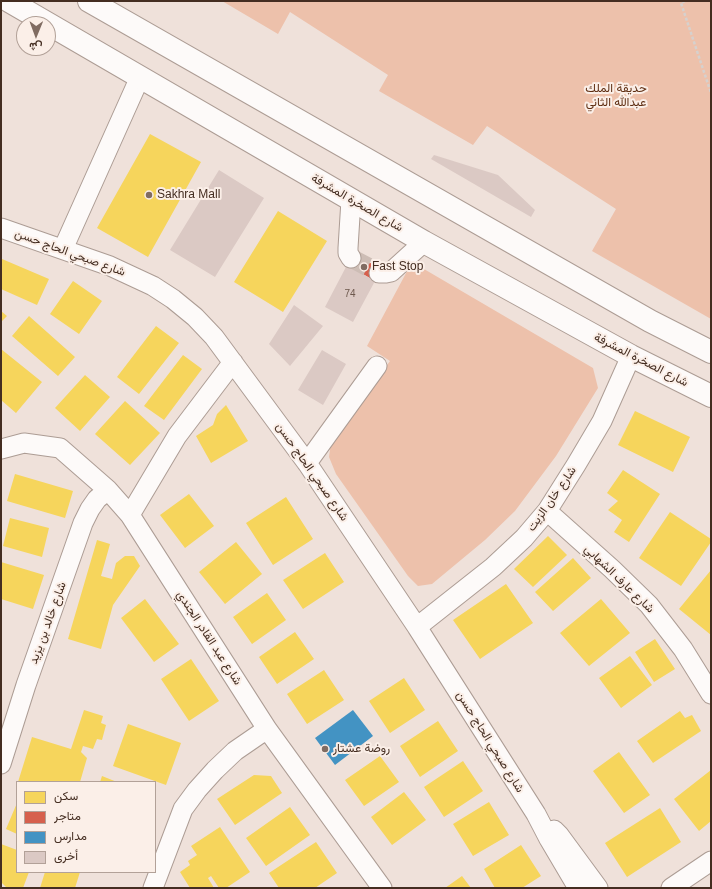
<!DOCTYPE html>
<html>
<head>
<meta charset="utf-8">
<style>
	body { margin:0 }
	#map { position:relative; width:712px; height:889px; overflow:hidden; background:#efe1da; font-family:Helvetica,Vazirmatn,sans-serif }
	canvas { display:block }
	.frame { position:absolute; inset:0; border:2px solid #442d21; pointer-events:none }
	.legend { position:absolute; left:16px; top:781px; width:140px; height:92px; box-sizing:border-box; background:#fbefe8; border:1px solid #b2a198; margin:0; padding:5px 7px; list-style:none; font-size:12px; color:#442d21 }
	.legend li { display:flex; align-items:center; gap:8px; height:20px }
	.legend b { width:20px; border:1px solid #b2a198 }
	.north { position:absolute; left:16px; top:16px; width:40px; height:40px; box-sizing:border-box; background:#fbefe8; border:1px solid #b2a198; border-radius:50%; rotate:181deg; font-size:11px; font-weight:700; line-height:16px; text-align:center; color:#442d21 }
	.north::after { content:''; display:block; margin:auto; width:14px; height:18px; background:#806c62; clip-path:polygon(50% 0,100% 100%,50% 72%,0 100%) }
</style>
</head>
<body>
<div id="map">
<canvas width="712" height="889"></canvas>
<div class="frame"></div>
<ul class="legend">
<li><b style="height:11px;background:#f6d55c"></b>سكن</li>
<li><b style="height:11px;background:#d6604d"></b>متاجر</li>
<li><b style="height:11px;background:#4393c3"></b>مدارس</li>
<li><b style="height:11px;background:#dbc9c4"></b>أخرى</li>
</ul>
<div class="north">ش</div>
</div>
<script>
const ctx = document.querySelector('canvas').getContext('2d');
ctx.lineJoin = 'round';
function fill(path, color) {
  ctx.fillStyle = color;
  ctx.fill(path, 'evenodd');
}
function toPath(rows) {
  const path = new Path2D();
  for (const r of rows) {
    path.moveTo(r[0], r[1]);
    for (let i = 2; i < r.length; i += 2) path.lineTo(r[i], r[i + 1]);
  }
  return path;
}
function trace(path, color, width, dash) {
  ctx.strokeStyle = color;
  ctx.lineWidth = width;
  ctx.lineCap = dash ? 'butt' : 'round';
  ctx.setLineDash(dash || []);
  ctx.stroke(path);
}
function label(font, color, halo, rows, align = 'center') {
  ctx.font = font + ' Helvetica,Vazirmatn,sans-serif';
  ctx.lineWidth = 4;
  ctx.setLineDash([]);
  ctx.textBaseline = 'middle';
  ctx.strokeStyle = halo;
  ctx.fillStyle = color;
  for (const [text, x, y, turn = 0] of rows) {
    ctx.save();
    ctx.translate(x, y);
    ctx.rotate((+turn || 0) * Math.PI / 180);
    ctx.textAlign = isNaN(turn) ? turn : align;
    if (halo) ctx.strokeText(text, 0, 0);
    ctx.fillText(text, 0, 0);
    ctx.restore();
  }
}
const green = toPath([
	[222,1,711,1,711,319,592,251,616,209,487,126,473,145,379,91,388,75,290,12,278,34],
	[412,262,593,368,598,388,556,456,515,511,485,540,432,584,418,586,408,576,336,474,329,457,331,442,390,361,367,346]
]);
const homes = toPath([
	[150,134,201,162,148,257,97,228],
	[278,211,327,241,283,312,234,282],
	[2,259,49,279,37,305,1,289,1,263],
	[73,281,102,301,79,334,50,314],
	[1,311,7,316,1,322],
	[29,316,75,357,58,376,12,336],
	[156,326,179,343,139,394,117,377],
	[1,349,42,382,16,413,1,400],
	[183,355,202,369,164,420,144,406],
	[85,375,110,397,80,431,55,408],
	[125,401,160,433,130,465,95,434],
	[226,405,248,441,211,463,196,436,213,425,217,414],
	[635,411,690,437,673,472,618,445],
	[623,470,660,494,629,542,614,532,622,520,608,510,618,501,607,493],
	[15,474,73,491,65,518,7,501],
	[189,494,214,526,185,548,160,515],
	[286,497,313,539,273,565,246,523],
	[670,512,711,539,711,542,681,586,639,558],
	[10,518,49,528,42,557,3,546],
	[548,536,567,555,533,587,514,569],
	[97,540,110,544,101,576,112,579,116,563,125,556,134,556,140,566,113,605,101,649,68,639],
	[236,542,262,574,225,604,199,572],
	[325,553,344,582,303,609,283,580],
	[573,558,591,578,553,611,535,592],
	[1,562,44,575,33,609,1,599],
	[711,570,711,635,679,609],
	[506,584,533,623,480,659,453,620],
	[267,593,286,620,252,644,233,617],
	[145,599,179,644,154,662,121,618],
	[601,599,630,633,589,666,560,633],
	[295,632,314,659,277,684,259,657],
	[655,639,675,669,654,682,635,652],
	[630,656,652,685,621,708,599,678],
	[191,659,219,701,189,721,161,679],
	[324,670,344,700,307,724,287,694],
	[404,678,425,710,390,733,369,701],
	[84,710,103,716,101,723,106,725,102,740,97,739,93,749,83,746,81,752,87,758,80,782,18,782,32,737,71,749],
	[680,711,685,718,692,715,701,731,653,763,637,741],
	[438,721,458,751,420,777,400,746],
	[128,724,181,743,166,785,113,766],
	[619,752,650,795,624,813,593,771],
	[380,756,399,782,364,806,345,780],
	[463,761,483,791,444,817,424,787],
	[711,770,711,821,699,831,674,799],
	[254,775,271,776,282,793,235,825,217,799],
	[102,776,117,782,100,782],
	[404,792,426,820,392,845,371,817],
	[489,802,509,835,473,856,453,824],
	[17,803,17,834,6,829],
	[290,807,310,835,266,866,246,838],
	[660,808,681,842,627,877,605,843],
	[220,827,250,872,226,888,219,888,211,876,208,878,214,888,190,888,180,872,190,865,188,861,197,855,191,846],
	[316,842,337,873,315,888,279,888,269,873],
	[1,844,17,850,17,872,29,872,23,888,7,888,1,882],
	[521,845,541,876,522,888,495,888,484,869],
	[45,872,80,872,75,888,40,888],
	[462,876,471,888,445,888]
]);
const shops = toPath([
	[353,254,382,269,375,281,347,265]
]);
const schools = toPath([
	[353,710,373,736,335,765,315,738]
]);
const building = toPath([
	[434,155,498,175,535,210,531,217,431,159],
	[219,170,264,198,215,277,170,250],
	[347,265,375,281,353,322,325,307],
	[294,305,323,326,290,366,269,344],
	[322,350,346,364,323,405,298,390]
]);
const minorTunnel = toPath([
	[351,258,379,273]
]);
const path = toPath([
	[685,1,681,3,711,93]
]);
const minor = toPath([
	[351,200,348,248,348,253,351,258],
	[1,228,110,266,153,286,173,299,195,317,214,337,307,463,417,627,536,814,549,839,578,888],
	[63,249,140,77],
	[379,273,386,273,391,272,424,242],
	[1,449,24,443,60,448,108,490,130,515,267,729,382,888],
	[307,463,377,366],
	[547,511,612,569,649,605,683,649,711,694],
	[130,515,177,436,233,362],
	[417,627,493,567,524,538,547,511,576,465,602,421,631,356],
	[1,764,26,685,83,523,90,509,97,499,108,490],
	[554,830,559,835,598,888],
	[153,888,183,809,197,790,215,770,235,751,267,729],
	[671,888,711,861]
]);
const major = toPath([
	[9,1,424,242,631,356,711,396],
	[89,1,650,321,711,352]
]);
const markers = [
	[149,195,4,"#806c62"],
	[364,267,4,"#806c62"],
	[325,749,4,"#806c62"]
];
const numberNames = [
	["74",350,294]
];
const parkNames = [
	["حديقة الملك",616,89],
	["عبدالله الثاني",616,103]
];
const poiNames = [
	["Sakhra Mall",157,195],
	["Fast Stop",372,267],
	["روضة عشتار",333,749]
];
const streetNames = [
	["شارع الصخرة المشرفة",357,203,30],
	["شارع صبحي الحاج حسن",70,253,20],
	["شارع الصخرة المشرفة",641,360,27],
	["شارع صبحي الحاج حسن",312,472,55],
	["شارع خان الزيت",552,499,-55],
	["شارع عارف الشهابي",619,579,44],
	["شارع خالد بن يزيد",48,623,-70],
	["شارع عبد القادر الجندي",209,638,57],
	["شارع صبحي الحاج حسن",490,742,58]
];
fill(green, '#edc1ab');
fill(homes, '#f6d55c');
fill(shops, '#d6604d');
fill(schools, '#4393c3');
fill(building, '#dbc9c4');
trace(minorTunnel, '#cdbdb5', 19, [19, 10]);
trace(minor, '#ac9c94', 21);
trace(major, '#ac9c94', 24);
trace(path, '#d6d1ce', 2.5, [3, 2]);
trace(minor, '#fdfaf9', 19);
trace(major, '#fdfaf9', 22);
for (const [x, y, r, color] of markers) {
  const dot = new Path2D();
  dot.arc(x, y, r, 0, 2 * Math.PI);
  ctx.fillStyle = color;
  ctx.fill(dot);
  trace(dot, '#fbefe8', 1.5);
}
label('10px', '#6d584d', null, numberNames);
label('12px', '#5e2d11', '#fbefe8', parkNames);
label('12px', '#442d21', '#fbefe8', poiNames, 'left');
label('12px', '#442d21', '#fbefe8', streetNames);
</script>
</body>
</html>
